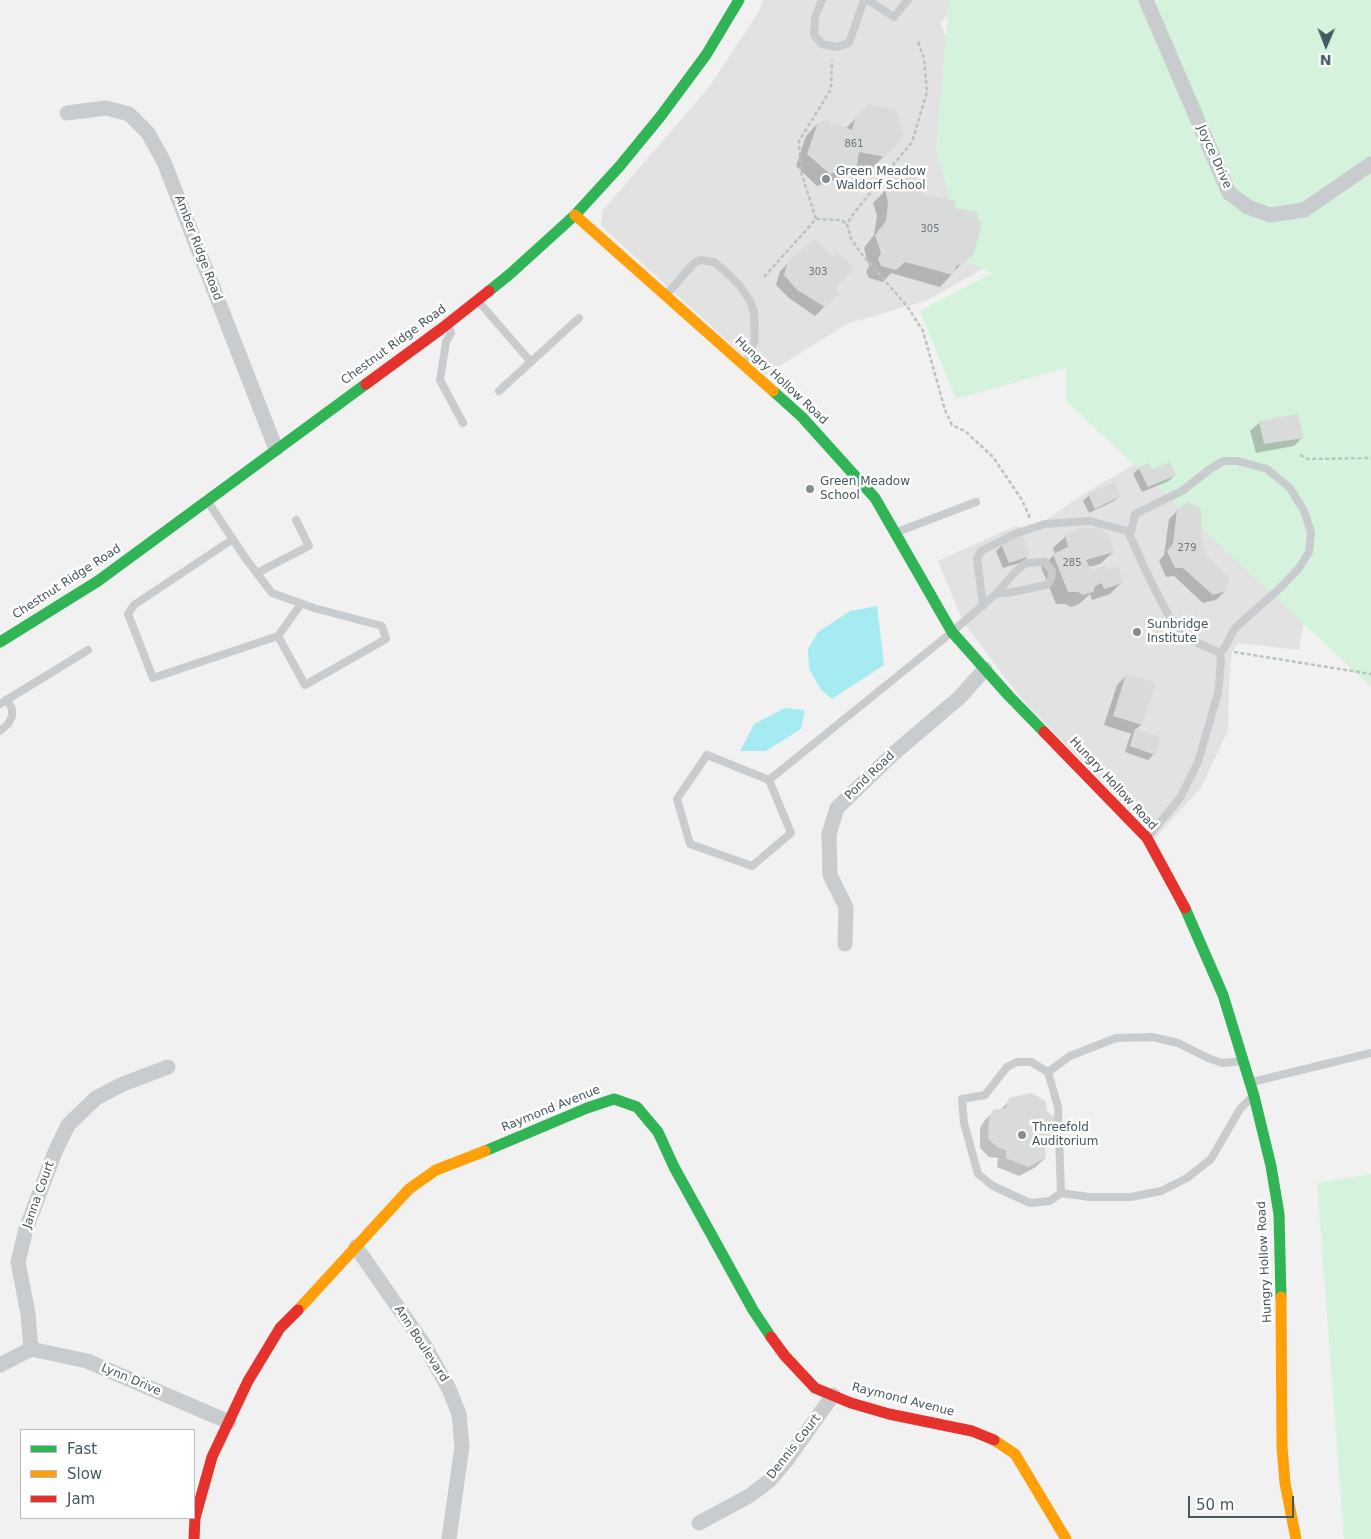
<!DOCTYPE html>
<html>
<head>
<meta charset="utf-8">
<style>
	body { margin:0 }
	#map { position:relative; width:1371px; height:1539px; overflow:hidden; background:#f2f1f1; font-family:"DejaVu Sans",sans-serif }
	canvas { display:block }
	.legend { position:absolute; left:20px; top:1429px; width:175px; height:90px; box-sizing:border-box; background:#fff; border:1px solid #b5bcbf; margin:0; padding:6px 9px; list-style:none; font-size:15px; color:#47575f }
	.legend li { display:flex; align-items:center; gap:10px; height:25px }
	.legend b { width:25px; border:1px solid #b5bcbf }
	.north { position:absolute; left:1301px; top:20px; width:50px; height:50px; -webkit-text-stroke:4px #fff; paint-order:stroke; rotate:181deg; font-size:14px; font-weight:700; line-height:20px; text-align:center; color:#47575f }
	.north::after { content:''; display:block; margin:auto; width:18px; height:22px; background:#47575f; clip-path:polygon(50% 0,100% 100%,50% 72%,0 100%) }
	.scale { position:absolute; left:1188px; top:1496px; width:106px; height:22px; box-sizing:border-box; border:2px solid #47575f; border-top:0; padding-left:6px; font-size:15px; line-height:18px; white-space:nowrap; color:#47575f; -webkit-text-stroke:4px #fff; paint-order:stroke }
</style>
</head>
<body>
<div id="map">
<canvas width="1371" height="1539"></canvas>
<ul class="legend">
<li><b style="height:6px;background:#30b455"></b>Fast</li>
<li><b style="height:6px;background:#ff9f0a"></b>Slow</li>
<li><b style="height:6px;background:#e5322d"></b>Jam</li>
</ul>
<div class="north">N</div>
<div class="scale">50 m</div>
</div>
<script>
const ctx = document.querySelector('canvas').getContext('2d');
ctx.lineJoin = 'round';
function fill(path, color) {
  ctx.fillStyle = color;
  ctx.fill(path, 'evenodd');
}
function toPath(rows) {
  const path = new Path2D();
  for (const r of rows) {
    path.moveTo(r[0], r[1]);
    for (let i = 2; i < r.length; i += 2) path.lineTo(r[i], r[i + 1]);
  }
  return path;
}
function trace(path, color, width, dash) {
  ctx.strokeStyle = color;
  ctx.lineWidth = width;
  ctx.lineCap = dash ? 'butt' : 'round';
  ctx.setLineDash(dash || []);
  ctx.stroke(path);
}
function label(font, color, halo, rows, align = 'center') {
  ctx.font = font + ' "DejaVu Sans",sans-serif';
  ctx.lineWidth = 5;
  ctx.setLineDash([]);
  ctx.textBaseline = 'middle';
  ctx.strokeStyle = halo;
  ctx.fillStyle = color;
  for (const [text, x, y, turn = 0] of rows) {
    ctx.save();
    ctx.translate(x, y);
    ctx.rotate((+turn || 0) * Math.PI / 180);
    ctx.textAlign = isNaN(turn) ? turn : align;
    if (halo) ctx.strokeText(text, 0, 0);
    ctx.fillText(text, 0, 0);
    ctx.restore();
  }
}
const education = toPath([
	[763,0,960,0,940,23,983,121,1048,232,928,300,847,324,765,375,601,226,602,211,710,86,759,11],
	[1140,461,1305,616,1299,650,1238,643,1232,652,1229,687,1228,730,1201,788,1156,837,1024,702,963,622,938,561,1015,526,1034,528,1082,495]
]);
const green = toPath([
	[949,0,1371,0,1371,687,1066,401,1066,368,956,399,920,311,992,273,968,262,936,150],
	[1371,1174,1371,1539,1344,1539,1317,1183]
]);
const water = toPath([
	[877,606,884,665,832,699,821,690,809,669,808,649,818,632,850,611],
	[785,708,805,710,801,729,766,751,740,751,754,724]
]);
const shadow = toPath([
	[857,117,884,156,872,168,854,165,843,177,817,186,796,166,806,136,818,123,845,129],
	[900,176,921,195,953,209,972,252,940,287,891,273,883,282,869,278,866,272,869,266,864,248,874,235,877,216,873,203],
	[832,258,833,287,838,293,815,316,789,298,776,285,780,271,789,262],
	[1297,415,1303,437,1294,446,1256,453,1250,431,1259,423],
	[1139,468,1151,470,1175,475,1169,481,1142,492,1133,474],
	[1089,495,1120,496,1114,501,1089,513,1083,501],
	[1178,510,1200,538,1206,558,1225,591,1216,600,1203,603,1174,576,1166,577,1159,561,1164,555,1169,519],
	[1066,536,1113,552,1100,564,1088,567,1090,572,1106,572,1122,582,1110,594,1092,600,1090,594,1079,604,1071,607,1065,604,1056,604,1041,567,1055,554,1053,548],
	[1002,545,1028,556,1023,562,1003,568,996,551],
	[1126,676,1141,725,1135,730,1154,754,1148,760,1125,752,1130,736,1132,734,1104,725,1117,685],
	[1010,1100,1045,1112,1054,1140,1044,1149,1045,1158,1036,1167,1019,1176,997,1167,998,1158,989,1157,980,1148,980,1128,985,1120,994,1111,1001,1109]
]);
const building = toPath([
	[869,104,896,110,904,136,885,157,859,152,857,165,830,174,807,154,818,122,827,120,852,130,856,116],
	[899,175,913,175,922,194,956,201,955,208,978,212,977,219,982,223,974,253,962,264,957,265,953,275,905,262,896,270,881,266,878,259,881,253,875,235,886,221,888,203,885,190],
	[815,239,832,256,838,252,854,269,835,288,840,293,825,307,797,290,784,275,788,261],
	[1298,414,1304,438,1264,444,1259,421],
	[1170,462,1176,475,1148,487,1138,467,1149,463,1152,469],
	[1114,482,1121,496,1095,509,1088,494],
	[1188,502,1201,509,1201,538,1207,557,1229,578,1226,591,1213,595,1183,568,1175,568,1167,551,1173,544,1177,509],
	[1084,527,1101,529,1109,535,1113,545,1114,552,1086,560,1091,570,1105,566,1107,570,1119,566,1123,583,1104,589,1102,583,1095,586,1093,592,1083,595,1078,592,1068,592,1053,554,1068,547,1065,535],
	[1023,535,1030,556,1009,563,1001,544],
	[1126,674,1156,683,1142,725,1113,716],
	[1135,729,1160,737,1155,755,1130,746],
	[1031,1093,1046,1101,1047,1111,1055,1117,1057,1130,1055,1140,1045,1148,1046,1158,1028,1167,1006,1158,1006,1150,998,1148,988,1139,989,1118,993,1110,1006,1108,1009,1098]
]);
const path = toPath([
	[918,42,924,58,927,92,912,142,854,213,847,224,851,239,861,253,907,306,923,331,945,410,952,425,965,431,993,457,1022,500,1030,518],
	[816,219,801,172,799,141,831,89,832,60],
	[764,277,816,219,841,220,847,224],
	[1300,455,1308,459,1371,458],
	[1234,652,1371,674]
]);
const lane = toPath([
	[822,0,815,17,814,35,822,44,837,47,849,43,864,0],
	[868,0,894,17,908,0],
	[667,294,694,263,700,260,714,262,726,272,740,286,750,301,754,312,755,340,745,363],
	[478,301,531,362],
	[449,328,451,333,446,342,440,380,463,423],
	[499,391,579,318],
	[208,502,246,559,272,593,314,608,382,626,386,639,305,685,278,636],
	[897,532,976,502],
	[233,539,134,605,128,614,153,678,278,636,301,604],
	[257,573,309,546,296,520],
	[983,606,977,558,981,551,1015,534,1045,524,1090,521,1131,532],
	[0,704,88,650],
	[0,731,8,724,12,716,12,709,7,699],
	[707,755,769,780,791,833,752,866,690,844,677,799,707,755],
	[769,780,952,632,997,593,1014,573,1026,563,1045,562,1052,571,1051,580,1046,585,1008,593,997,593],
	[1148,837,1180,798,1198,762,1218,693,1221,661,1220,653,1225,647,1235,628,1280,588,1299,568,1309,552,1311,532,1304,511,1290,488,1267,469,1238,461,1223,461,1210,469,1182,491,1135,514,1130,536,1152,584,1176,629,1198,643,1220,653],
	[1243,1061,1222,1063,1208,1058,1178,1043,1152,1037,1116,1038,1070,1056,1048,1072,1058,1107,1061,1193,1089,1197,1131,1197,1161,1191,1187,1178,1211,1159,1240,1109,1252,1097],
	[1048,1072,1031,1062,1017,1062,1007,1067,985,1095,962,1099,964,1123,978,1174,993,1186,1030,1203,1050,1201,1061,1193],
	[1252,1082,1371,1053]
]);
const street = toPath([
	[1146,0,1229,193,1248,207,1270,215,1304,210,1371,164],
	[67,113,106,108,129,114,148,133,164,162,276,449],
	[845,944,846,907,830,875,829,834,837,808,892,755,960,697,985,669],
	[356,1247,425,1346,449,1389,459,1414,462,1446,449,1539],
	[31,1349,87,1361,229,1422],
	[0,1365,31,1349,28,1314,18,1262,26,1229,55,1152,68,1125,96,1098,123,1084,168,1067],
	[699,1523,749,1496,769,1481,787,1460,833,1395]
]);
const fast = toPath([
	[489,291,510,274,575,215,619,167,660,117,706,55,739,0],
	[773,391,802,417,875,498,952,632,1009,696,1044,732],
	[0,642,98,581,366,384],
	[1185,908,1223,995,1254,1096,1271,1166,1279,1214,1281,1297],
	[485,1151,587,1108,614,1099,637,1107,658,1132,674,1167,753,1310,771,1337]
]);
const slow = toPath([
	[575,215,773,391],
	[1281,1297,1282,1447,1285,1483,1296,1539],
	[298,1310,409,1189,436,1170,485,1151],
	[994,1440,1015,1454,1066,1539]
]);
const jam = toPath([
	[366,384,441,329,489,291],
	[1044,732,1147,838,1185,908],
	[771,1337,785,1356,815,1388,851,1403,889,1414,972,1431,994,1440],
	[194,1539,195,1518,212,1457,248,1381,280,1328,298,1310]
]);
const markers = [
	[826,179,5,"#838d92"],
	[810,489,5,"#838d92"],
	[1137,632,5,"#838d92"],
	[1022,1135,5,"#838d92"]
];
const numberNames = [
	["861",854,144],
	["305",930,229],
	["303",818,272],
	["279",1187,548],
	["285",1072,563]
];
const streetNames = [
	["Joyce Drive",1214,157,66],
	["Amber Ridge Road",198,248,69],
	["Chestnut Ridge Road",394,345,-36],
	["Hungry Hollow Road",781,381,43],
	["Chestnut Ridge Road",67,582,-33],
	["Pond Road",870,776,-44],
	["Hungry Hollow Road",1113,784,47],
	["Raymond Avenue",551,1109,-22],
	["Janna Court",39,1195,-70],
	["Hungry Hollow Road",1265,1262,-93],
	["Ann Boulevard",421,1344,57],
	["Lynn Drive",131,1380,23],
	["Raymond Avenue",903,1400,14],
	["Dennis Court",794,1447,-52]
];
const poiNames = [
	["Green Meadow",836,172],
	["Waldorf School",836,186],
	["Green Meadow",820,482],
	["School",820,496],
	["Sunbridge",1147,625],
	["Institute",1147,639],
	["Threefold",1032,1128],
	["Auditorium",1032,1142]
];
fill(education, '#e3e2e3');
fill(green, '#d5f2dc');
fill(water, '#a7ebf2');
fill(shadow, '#0003');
fill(building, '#d9dada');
trace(path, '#b7c5bf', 2.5, [4, 2.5]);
trace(lane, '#c8ccce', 8);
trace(street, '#c8ccce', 15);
trace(fast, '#30b455', 11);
trace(slow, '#ff9f0a', 11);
trace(jam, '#e5322d', 11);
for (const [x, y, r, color] of markers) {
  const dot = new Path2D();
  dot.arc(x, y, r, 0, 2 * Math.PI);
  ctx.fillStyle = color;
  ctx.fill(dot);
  trace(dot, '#fff', 2);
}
label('10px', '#6c787e', null, numberNames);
label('12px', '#47575f', '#fff', streetNames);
label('12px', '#47575f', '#fff', poiNames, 'left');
</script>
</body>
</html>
